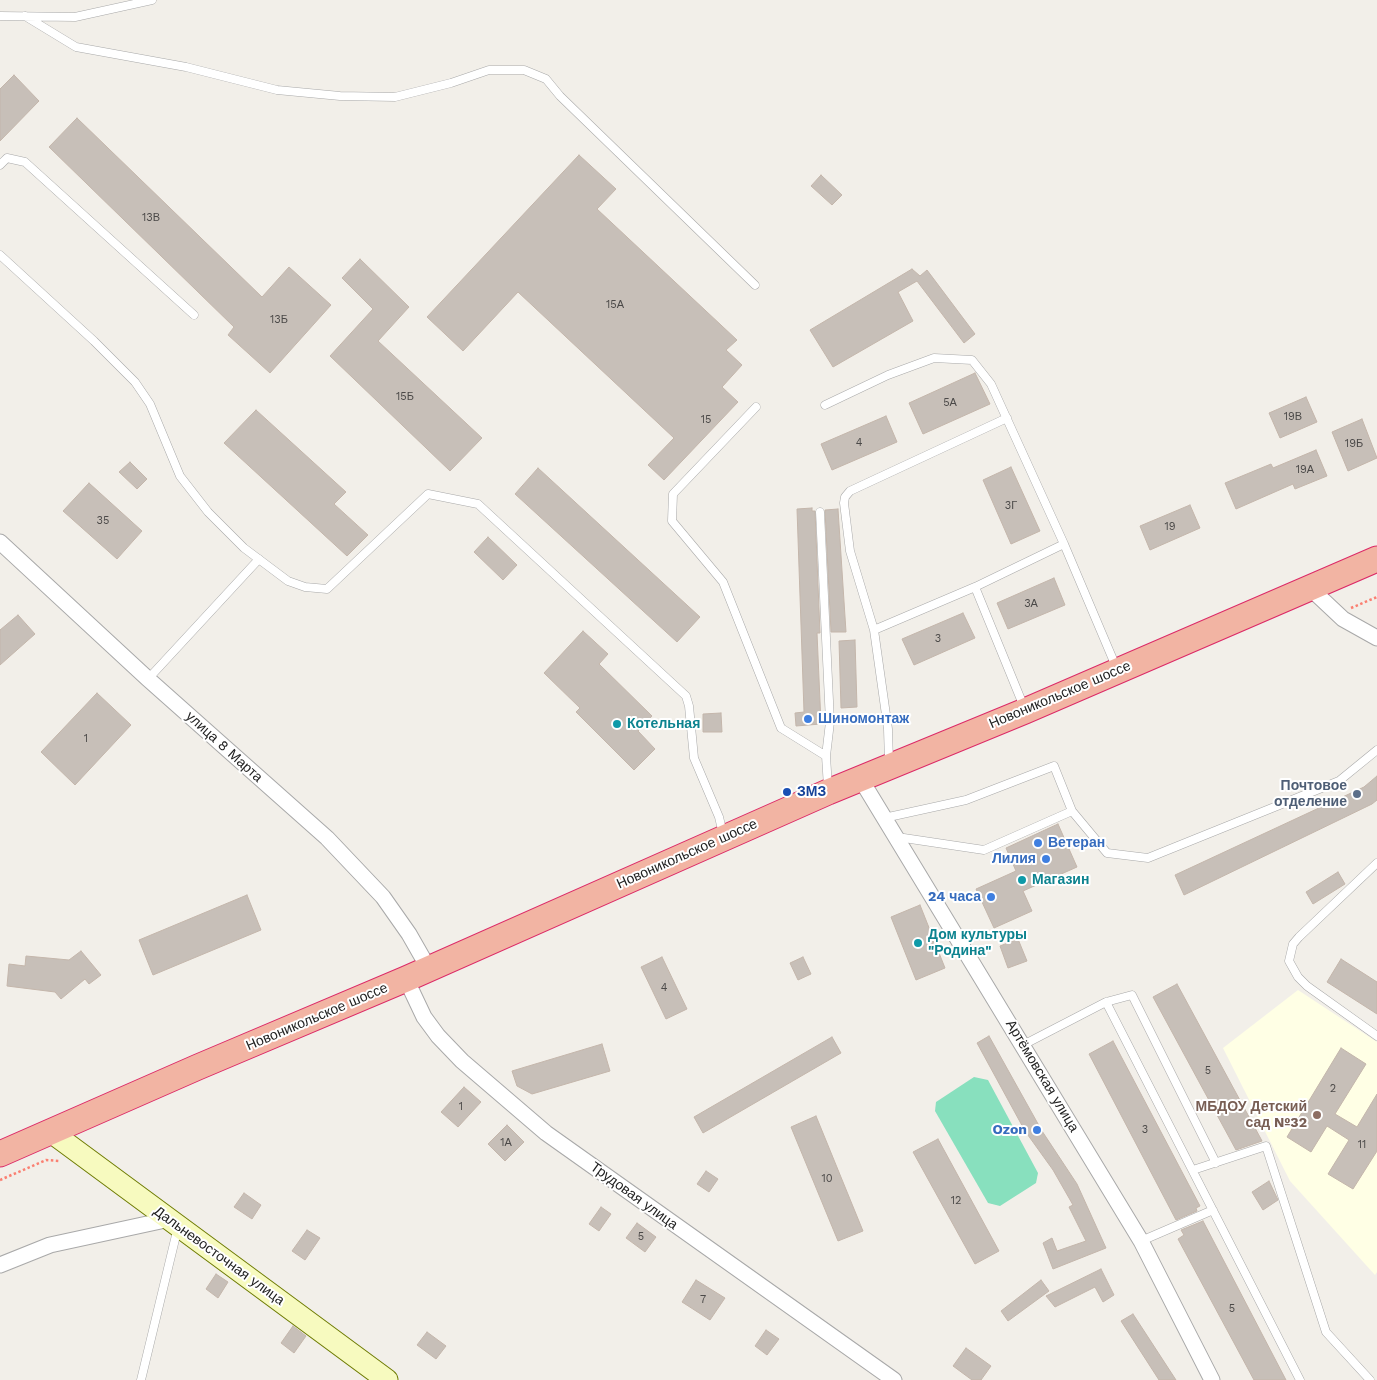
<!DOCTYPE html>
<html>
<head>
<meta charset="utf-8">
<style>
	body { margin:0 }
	canvas { display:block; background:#f2efe9 }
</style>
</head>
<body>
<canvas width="1377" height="1380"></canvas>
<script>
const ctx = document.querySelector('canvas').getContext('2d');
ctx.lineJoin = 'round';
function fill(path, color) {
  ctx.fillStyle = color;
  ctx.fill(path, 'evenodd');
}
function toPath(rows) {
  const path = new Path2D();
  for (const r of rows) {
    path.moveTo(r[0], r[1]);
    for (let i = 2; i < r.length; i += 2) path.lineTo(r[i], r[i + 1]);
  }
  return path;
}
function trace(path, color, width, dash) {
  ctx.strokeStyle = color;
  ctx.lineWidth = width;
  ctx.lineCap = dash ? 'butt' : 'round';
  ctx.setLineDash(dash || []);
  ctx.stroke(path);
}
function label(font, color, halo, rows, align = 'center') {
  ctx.font = font + ' "Work Sans",sans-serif';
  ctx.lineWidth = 4;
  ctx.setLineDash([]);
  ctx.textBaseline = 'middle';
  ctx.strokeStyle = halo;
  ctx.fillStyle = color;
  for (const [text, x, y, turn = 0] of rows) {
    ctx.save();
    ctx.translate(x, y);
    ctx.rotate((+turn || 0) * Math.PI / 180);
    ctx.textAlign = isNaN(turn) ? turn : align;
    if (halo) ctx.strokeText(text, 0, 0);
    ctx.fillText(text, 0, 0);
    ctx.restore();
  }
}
const education = toPath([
	[1298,990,1377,1042,1377,1272,1375,1275,1290,1181,1223,1048]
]);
const pitch = toPath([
	[974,1077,988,1080,1038,1173,1036,1183,1000,1206,988,1203,935,1111,936,1102]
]);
const building = toPath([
	[14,75,39,101,0,141,0,89,14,75],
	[77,118,262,297,289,267,331,305,270,373,228,335,234,327,49,147,77,118],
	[579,155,616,189,597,209,737,340,726,350,742,365,722,387,738,402,664,480,648,465,674,438,518,292,463,351,427,317,579,155],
	[821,175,842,195,832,205,811,186,821,175],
	[360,259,409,307,378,341,482,438,450,471,330,356,373,309,342,278,360,259],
	[912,269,920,276,927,270,975,334,964,343,917,281,898,292,913,321,833,367,810,330,912,269],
	[975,373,990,404,923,434,909,403,975,373],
	[1306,397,1317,422,1280,438,1269,413,1306,397],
	[256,410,346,492,334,504,368,535,347,556,224,443,256,410],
	[886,416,897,442,832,470,821,444,886,416],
	[1362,419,1377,458,1348,471,1332,432,1362,419],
	[1316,450,1327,476,1295,489,1293,484,1236,509,1225,483,1271,464,1273,468,1316,450],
	[130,462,147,479,137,489,119,472,130,462],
	[1011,467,1040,531,1011,544,983,480,1011,467],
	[538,468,700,617,677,642,515,494,538,468],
	[89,483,142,531,117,559,63,511,89,483],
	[1190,505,1200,528,1150,550,1140,526,1190,505],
	[812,508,812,511,815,511,820,633,817,633,821,724,796,726,795,713,804,712,797,509,812,508],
	[838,509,846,632,831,632,825,510,838,509],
	[488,537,517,565,503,580,474,552,488,537],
	[1054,578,1065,605,1008,629,997,603,1054,578],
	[963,613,975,638,914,665,902,639,963,613],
	[18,615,35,634,0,665,0,630,18,615],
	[583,631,608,654,599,664,652,716,638,731,655,749,634,770,576,712,580,708,544,673,583,631],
	[855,640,857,707,841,708,839,641,855,640],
	[97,693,131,725,75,785,41,752,97,693],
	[721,713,722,732,703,732,703,714,721,713],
	[1377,776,1377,800,1372,804,1184,895,1175,875,1364,787,1377,776],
	[1058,824,1077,867,1023,891,1032,911,994,928,976,889,1016,871,1006,848,1058,824],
	[1338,872,1345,884,1313,904,1306,892,1338,872],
	[247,895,261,930,153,975,139,940,247,895],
	[920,905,945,968,916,980,891,917,920,905],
	[1018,939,1027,961,1008,968,1000,946,1018,939],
	[81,951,101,975,89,984,85,979,61,999,55,992,7,986,9,964,25,966,26,956,69,960,81,951],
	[662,957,687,1009,666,1019,641,967,662,957],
	[803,957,811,974,798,980,790,963,803,957],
	[1341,959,1377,982,1377,1014,1327,982,1341,959],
	[1177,984,1261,1139,1262,1141,1236,1150,1153,997,1177,984],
	[989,1036,1042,1131,1077,1184,1106,1248,1053,1269,1043,1243,1052,1238,1057,1251,1086,1241,1069,1207,1073,1205,1053,1170,1025,1131,977,1043,989,1036],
	[832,1037,841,1053,703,1133,694,1117,832,1037],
	[1113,1041,1200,1206,1196,1208,1197,1211,1176,1220,1089,1054,1113,1041],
	[602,1044,610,1071,532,1094,517,1086,512,1071,602,1044],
	[1341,1048,1366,1064,1335,1114,1357,1127,1377,1094,1377,1151,1353,1189,1328,1174,1349,1140,1327,1126,1311,1152,1287,1137,1341,1048],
	[464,1087,481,1102,458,1127,441,1112,464,1087],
	[816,1116,863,1231,838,1241,791,1127,816,1116],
	[507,1125,524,1142,505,1161,488,1144,507,1125],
	[938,1139,999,1251,975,1264,913,1152,938,1139],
	[706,1171,718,1179,709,1192,697,1184,706,1171],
	[1269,1181,1278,1200,1263,1210,1252,1192,1269,1181],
	[244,1193,261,1205,252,1219,234,1207,244,1193],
	[601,1207,611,1214,599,1231,589,1224,601,1207],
	[1203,1221,1286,1380,1254,1380,1178,1239,1184,1235,1181,1230,1203,1221],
	[637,1223,656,1237,645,1252,626,1238,637,1223],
	[307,1230,320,1238,305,1260,292,1251,307,1230],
	[1101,1269,1114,1295,1103,1302,1095,1287,1055,1307,1046,1296,1101,1269],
	[216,1274,228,1282,218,1298,206,1289,216,1274],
	[696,1280,725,1298,710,1320,682,1302,696,1280],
	[1041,1280,1049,1291,1008,1321,1001,1311,1041,1280],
	[1133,1314,1176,1380,1159,1380,1121,1321,1133,1314],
	[293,1326,306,1336,294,1353,281,1343,293,1326],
	[766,1330,779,1339,767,1355,755,1346,766,1330],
	[427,1332,446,1346,436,1359,417,1345,427,1332],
	[966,1348,991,1366,981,1380,972,1380,953,1366,966,1348]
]);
const path = toPath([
	[1351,608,1377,597],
	[0,1180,46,1160,59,1161]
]);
const service = toPath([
	[0,16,75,17,152,0],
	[25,16,76,47,186,67,277,90,340,96,395,97,451,83,489,70,524,70,546,79,560,96,755,285],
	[0,165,7,158,25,162,194,315],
	[0,255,94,341,135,382,150,404,180,476,208,512,244,548,288,581,305,587,327,589,428,494,478,504,686,696,689,706,694,758,719,817,723,834],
	[825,405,888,375,934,358,972,360,991,384,1064,544,1117,669],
	[756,407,673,494,672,521,723,582,781,728,826,756,828,787],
	[820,512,830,722,826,756],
	[975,587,1024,707],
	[874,630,975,587,1064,544],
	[148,679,259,559],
	[889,762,888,729,874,630,850,551,844,503,845,497,850,491,1007,418],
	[884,818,966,800,1054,766,1072,811],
	[897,837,984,850,1072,811,1107,853,1148,858,1339,781,1377,750],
	[1377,863,1299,937,1293,944,1289,961,1298,977,1307,986,1377,1036],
	[1106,1002,1132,995,1216,1163],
	[1023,1045,1106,1002,1300,1380],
	[1193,1170,1266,1146,1326,1332,1370,1380],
	[1141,1241,1213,1210],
	[141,1380,178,1227]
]);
const minor = toPath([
	[0,542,148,679,327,838,383,897,409,934,429,969],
	[1310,588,1343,619,1377,638],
	[860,778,1141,1241,1212,1380],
	[406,979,424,1017,438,1036,462,1061,546,1133,894,1380],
	[0,1265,50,1245,170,1219]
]);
const secondary = toPath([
	[51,1132,387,1380]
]);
const trunk = toPath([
	[0,1154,198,1067,406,979,828,792,1025,711,1377,559]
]);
const markers = [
	[808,719,5,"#3f7fe0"],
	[617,724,5,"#0f9aa8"],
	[787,792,5,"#1a4fb4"],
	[1357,794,5,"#5c6f8a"],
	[1038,843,5,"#3f7fe0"],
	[1046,859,5,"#3f7fe0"],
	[1022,880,5,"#0f9aa8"],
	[991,897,5,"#3f7fe0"],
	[918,943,5,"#0f9aa8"],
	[1317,1115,5,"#8d6e63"],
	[1037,1130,5,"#3f7fe0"]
];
const numberNames = [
	["13В",151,218],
	["15А",615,305],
	["13Б",279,320],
	["15Б",405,397],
	["5А",950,403],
	["19В",1293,417],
	["15",706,420],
	["4",859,443],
	["19Б",1354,444],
	["19А",1305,470],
	["3Г",1011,506],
	["35",103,521],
	["19",1170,527],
	["3А",1031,604],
	["3",938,639],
	["1",86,739],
	["4",664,988],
	["5",1208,1071],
	["2",1333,1089],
	["1",461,1107],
	["3",1145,1130],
	["1А",506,1143],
	["11",1362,1145],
	["10",827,1179],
	["12",956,1201],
	["5",641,1237],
	["7",703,1300],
	["5",1232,1309]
];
const streetNames = [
	["Новоникольское шоссе",1060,695,-23],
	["улица 8 Марта",224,747,42],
	["Новоникольское шоссе",687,854,-24],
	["Новоникольское шоссе",317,1017,-23],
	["Артёмовская улица",1042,1076,59],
	["Трудовая улица",634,1196,36],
	["Дальневосточная улица",219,1256,36]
];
const shopNames = [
	["Шиномонтаж",818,719,"left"],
	["Ветеран",1048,843,"left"],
	["Лилия",1036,859],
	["24 часа",981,897],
	["Ozon",1027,1130]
];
const cultureNames = [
	["Котельная",627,724],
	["Магазин",1032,880],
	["Дом культуры",928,935],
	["\"Родина\"",928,951]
];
const serviceNames = [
	["Почтовое",1347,786],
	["отделение",1347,802]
];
const transitNames = [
	["ЗМЗ",797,792]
];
const educationNames = [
	["МБДОУ Детский",1307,1107],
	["сад №32",1307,1123]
];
fill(education, '#ffffe5');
fill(pitch, '#88e0be');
fill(building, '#c7bfb8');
trace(building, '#c4b6ab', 1);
trace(service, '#a9a9a9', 9);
trace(minor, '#a9a9a9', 17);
trace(secondary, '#707d05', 23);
trace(trunk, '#dc2a67', 27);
trace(path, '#fa8072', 2.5, [2.5, 2.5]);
trace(service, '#fff', 8);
trace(minor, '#fff', 15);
trace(secondary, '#f7fabf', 21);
trace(trunk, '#f2b4a3', 25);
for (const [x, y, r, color] of markers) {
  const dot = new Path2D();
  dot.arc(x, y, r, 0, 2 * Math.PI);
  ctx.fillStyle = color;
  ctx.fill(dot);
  trace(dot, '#fff', 2);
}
label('11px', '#4b4948', null, numberNames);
label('14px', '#222', '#fff', streetNames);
label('bold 14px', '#366cbe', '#fff', shopNames, 'right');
label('bold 14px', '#0d838f', '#fff', cultureNames, 'left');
label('bold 14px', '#4e5e75', '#fff', serviceNames, 'right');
label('bold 14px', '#164399', '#fff', transitNames, 'left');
label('bold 14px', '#785e54', '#fff', educationNames, 'right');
</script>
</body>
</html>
